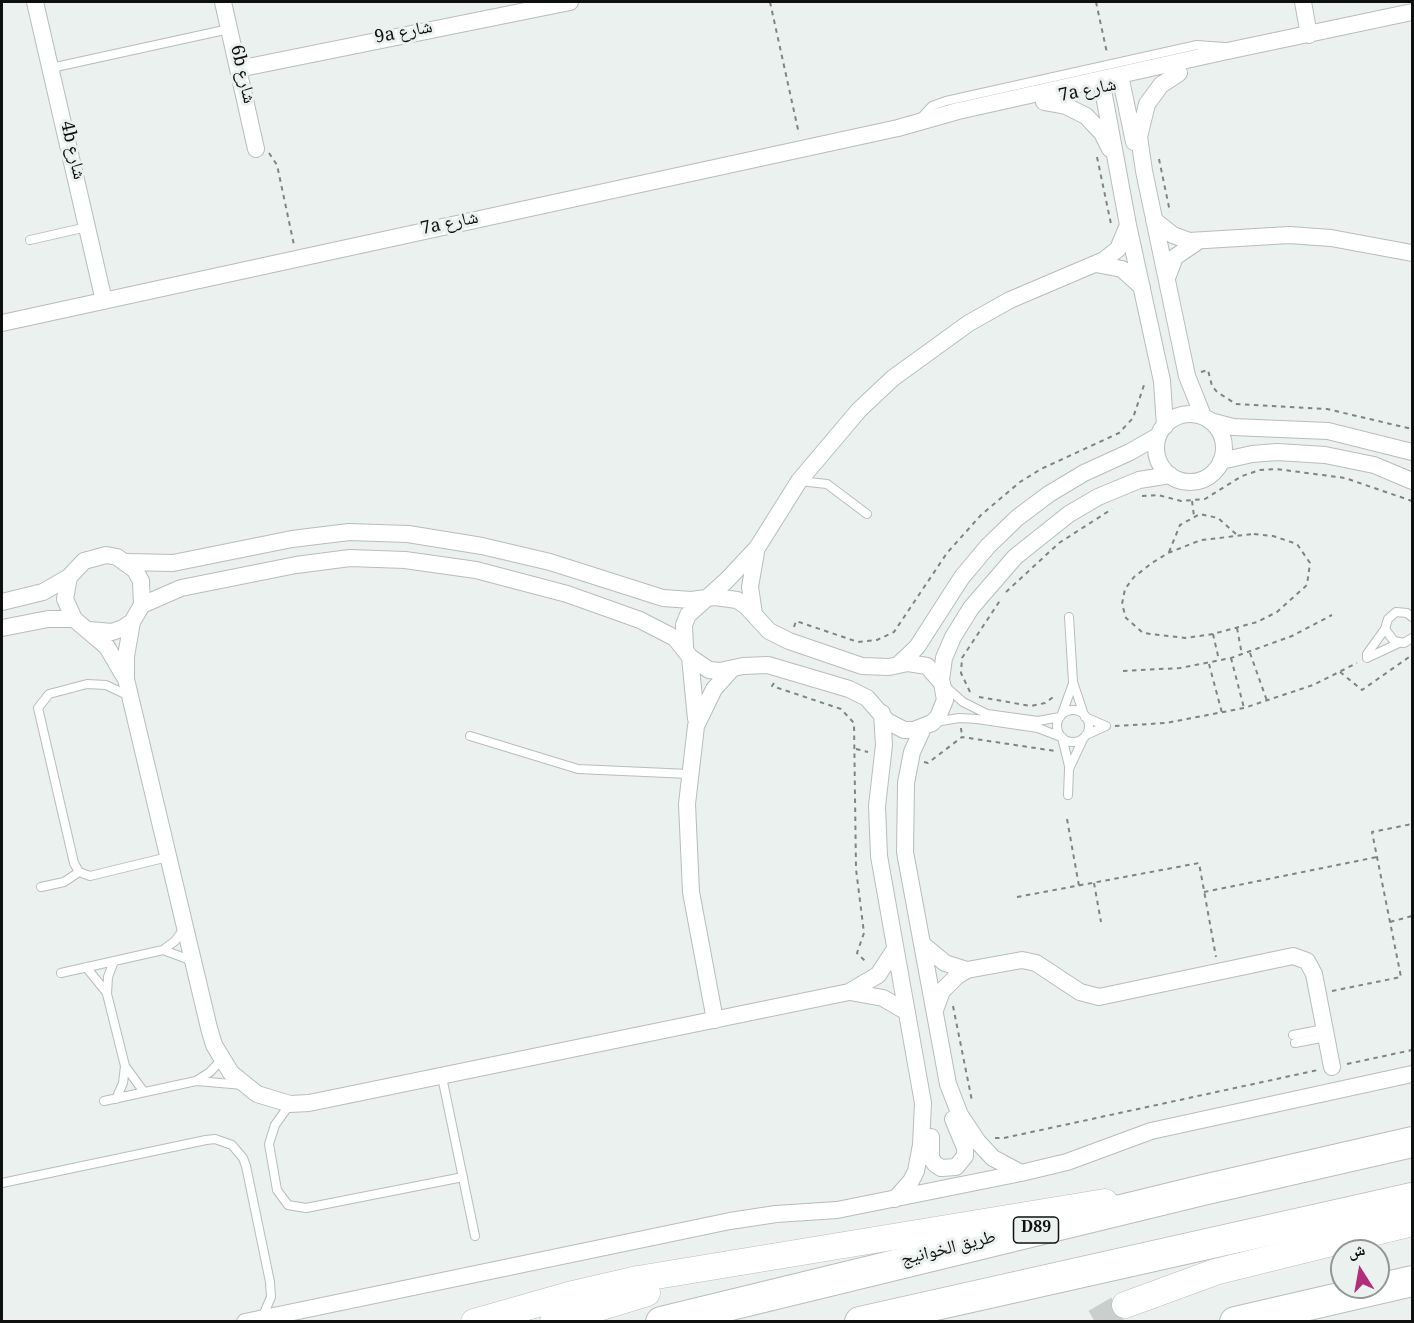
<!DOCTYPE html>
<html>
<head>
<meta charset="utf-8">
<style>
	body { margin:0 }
	#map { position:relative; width:1414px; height:1323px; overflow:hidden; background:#eaf1ee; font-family:Georgia,"Noto Naskh Arabic",serif }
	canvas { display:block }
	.frame { position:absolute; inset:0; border:3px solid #0e100f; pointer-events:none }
	.north { position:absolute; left:1330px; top:1239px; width:60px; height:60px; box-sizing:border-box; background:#eaf1ee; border:2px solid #929795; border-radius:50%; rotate:349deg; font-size:16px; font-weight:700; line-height:24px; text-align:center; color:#0e100f }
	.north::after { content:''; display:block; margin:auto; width:21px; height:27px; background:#b12f7a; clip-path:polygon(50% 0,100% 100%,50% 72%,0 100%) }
</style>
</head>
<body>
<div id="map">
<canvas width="1414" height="1323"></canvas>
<div class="frame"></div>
<div class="north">ش</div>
</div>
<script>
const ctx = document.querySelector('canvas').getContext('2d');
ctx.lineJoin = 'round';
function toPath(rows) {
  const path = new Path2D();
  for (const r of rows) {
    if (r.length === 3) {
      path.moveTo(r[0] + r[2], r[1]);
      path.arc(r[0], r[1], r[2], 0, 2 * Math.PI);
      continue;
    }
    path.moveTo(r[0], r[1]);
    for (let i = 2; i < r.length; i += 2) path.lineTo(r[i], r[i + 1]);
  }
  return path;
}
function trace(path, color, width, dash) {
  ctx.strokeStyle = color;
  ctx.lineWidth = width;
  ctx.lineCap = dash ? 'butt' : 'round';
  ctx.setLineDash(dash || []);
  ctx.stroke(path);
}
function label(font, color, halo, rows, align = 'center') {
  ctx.font = font + ' Georgia,"Noto Naskh Arabic",serif';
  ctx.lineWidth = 6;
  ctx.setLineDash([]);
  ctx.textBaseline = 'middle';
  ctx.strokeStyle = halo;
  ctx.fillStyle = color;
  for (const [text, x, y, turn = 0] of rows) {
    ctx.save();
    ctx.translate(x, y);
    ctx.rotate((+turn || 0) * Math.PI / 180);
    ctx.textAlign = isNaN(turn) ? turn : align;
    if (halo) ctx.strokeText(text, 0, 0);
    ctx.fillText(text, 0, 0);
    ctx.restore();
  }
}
const primaryTunnel = toPath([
	[1095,1322,1125,1305]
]);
const path = toPath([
	[770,2,799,134],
	[1096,2,1107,53],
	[269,153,277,165,294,245],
	[1097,157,1111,224],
	[1159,159,1170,212],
	[1201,372,1208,370,1212,386,1217,392,1236,404,1327,409,1412,429],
	[1142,496,1158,495,1181,501,1205,499,1242,476,1260,470,1276,469,1345,478,1412,501],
	[1192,501,1194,516],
	[1254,534,1273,536,1297,544,1310,563,1307,585,1277,612,1257,622,1213,634,1185,638,1143,633,1126,618,1122,604,1125,589,1134,577,1152,563,1168,553,1201,540,1254,534],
	[1169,552,1180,525,1200,514,1218,518,1237,535],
	[1006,592,1059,543,1112,509],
	[794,627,796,621,858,642,877,640,894,632,947,553,981,515,1020,482,1041,469,1119,433,1133,418,1144,385,1148,384],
	[1237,628,1242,655],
	[1213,634,1219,660],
	[1250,653,1267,701],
	[1231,658,1244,708],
	[1209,664,1222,713],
	[1123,671,1180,668,1231,658,1292,636,1332,615],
	[1340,672,1362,690,1412,655],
	[774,683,772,686,841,709,854,723,856,869,864,933,857,953,867,963],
	[970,692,961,673,962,658,1001,599],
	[979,697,1031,706,1045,703,1056,695],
	[1115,726,1166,723,1244,708,1313,685,1357,663],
	[961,728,962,737],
	[856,749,868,752],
	[924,762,928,763,962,737,1055,751],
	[1067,819,1079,886],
	[1094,883,1101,922],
	[1204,892,1377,857],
	[1017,897,1199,863,1216,957],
	[1390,922,1412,916],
	[1332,991,1401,977,1372,832,1412,824],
	[953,1006,972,1101],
	[1347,1064,1412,1050],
	[995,1138,1004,1138,1318,1070]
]);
const lane = toPath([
	[51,68,229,29],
	[920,119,932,106,946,101,1197,45,1224,47],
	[30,240,87,227],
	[799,481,827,484,867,514],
	[1069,617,1073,682,1084,715],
	[1412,617,1407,613,1396,612,1388,619,1385,629,1394,641,1404,643,1412,638],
	[1385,629,1367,654,1367,658,1399,643],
	[945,686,963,702,987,714,1038,721,1060,717],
	[127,695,106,685,87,684,49,694,38,708,74,863,79,872,90,876,168,857],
	[1073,726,16],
	[1062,714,1072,686],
	[1085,717,1106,726,1086,735],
	[935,722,959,718,977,719,1038,728,1061,737],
	[470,736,578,769,689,774],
	[1062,737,1069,766],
	[1068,795,1069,769,1083,739],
	[41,887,64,882,79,872],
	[163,950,193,961],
	[114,961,108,977,107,994,125,1066,144,1092],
	[86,967,107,993],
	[61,973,163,950,175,941,184,929],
	[1293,1035,1324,1029],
	[1295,1043,1326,1037],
	[442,1077,475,1236],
	[197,1081,243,1085],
	[116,1099,123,1083,125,1066],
	[104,1101,196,1081,210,1072,221,1060],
	[290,1104,275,1125,269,1144,277,1190,288,1205,306,1208,463,1177],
	[2,1183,206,1140,215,1139,232,1145,243,1158,246,1166,270,1282,271,1297,262,1318]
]);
const street = toPath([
	[35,2,104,301],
	[223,2,256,149],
	[1303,2,1309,35],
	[238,69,570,2],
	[1179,73,1161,85,1147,104,1139,137,1144,171,1187,376,1203,416],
	[1120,75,1134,142],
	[1101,79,1128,225,1162,381,1165,426],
	[1044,102,1066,106,1086,116,1102,133,1110,149],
	[1154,220,1173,235,1189,241,1289,235,1331,238,1412,253],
	[1096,264,1122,269,1142,287],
	[1167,278,1175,257,1197,242],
	[2,323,898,128,958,111,1218,53,1412,12],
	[1190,448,34],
	[1210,421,1233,427,1328,431,1412,452],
	[1221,461,1252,454,1277,452,1325,455,1374,465,1412,481],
	[127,562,173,563,292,539,349,532,408,534,482,546,550,562,663,598,691,600,715,597,737,600,746,606,769,631,789,641,862,666,889,667,908,663,927,666,942,683,945,700,938,717,932,723,914,730,904,730,887,721,867,698,849,689,768,665,743,666,720,671,709,670,690,657,675,638,640,620,567,594,476,570,405,560,350,558,296,565,181,588,142,605],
	[2,602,43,592,69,577],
	[754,614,750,587,756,552],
	[132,622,126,656,126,679,209,1028,214,1045,231,1073,257,1094,290,1104,309,1103,849,992,878,975,895,949],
	[2,628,48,619,74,619],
	[89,630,112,632,123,628,132,622,142,605,141,581,135,570,117,557,106,555,84,561,69,577,65,599,74,619,107,647,124,676],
	[685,648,684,625,688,615,727,580,757,548,799,481,859,410,893,378,969,323,1010,300,1104,260,1118,249,1128,225],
	[690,657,696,719],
	[898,665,917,647,962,577,988,546,1017,518,1049,494,1084,473,1130,452,1158,436],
	[941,680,944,658,953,637,971,608,1015,557,1069,514,1098,497,1139,480,1170,475],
	[882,713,884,745,877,806,879,856,923,1103,921,1145,916,1171,911,1181,895,1199],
	[923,728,912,752,906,783,905,852,948,1084,960,1115,978,1142,993,1158,1021,1173],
	[922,944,945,963,967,970],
	[850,992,883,998,907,1012],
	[935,1010,942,991,957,976,967,970,1022,960,1036,963,1080,992,1099,997,1293,956,1307,961,1314,974,1332,1067],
	[715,1020,691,892,687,804,696,726,714,689,732,669],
	[931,1137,931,1158,935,1164,941,1168,956,1167,965,1156,965,1148,953,1119],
	[245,1322,730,1221,776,1214,837,1210,1021,1173,1067,1162,1151,1131,1412,1074]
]);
const primary = toPath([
	[1125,1305,1215,1272,1412,1223],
	[474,1322,569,1295,638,1279,1105,1202],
	[553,1322,647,1293]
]);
const highway = toPath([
	[661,1322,1203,1190,1412,1142],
	[860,1322,1412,1198],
	[1235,1322,1412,1281]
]);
const shields = [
	[1036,1230,45]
];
const shieldNames = [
	["D89",1036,1230]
];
const streetNames = [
	["9a شارع",404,35,-11],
	["6b شارع",240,75,77],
	["7a شارع",1088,93,-12],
	["4b شارع",70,151,77],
	["7a شارع",450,226,-12],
	["طريق الخوانيج",949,1251,-14]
];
trace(primaryTunnel, '#c9cfcd', 26, [26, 13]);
trace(lane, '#b7bdba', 10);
trace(street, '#b7bdba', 18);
trace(primary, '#b7bdba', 27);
trace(highway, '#b7bdba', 32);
trace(path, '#7f8482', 2, [4.5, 4.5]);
trace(lane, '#fff', 8);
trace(street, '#fff', 16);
trace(primary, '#fff', 26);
trace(highway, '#fff', 30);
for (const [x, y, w] of shields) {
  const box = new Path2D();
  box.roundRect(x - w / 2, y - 13, w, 26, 4.5);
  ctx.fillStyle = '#eaf1ee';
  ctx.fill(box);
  trace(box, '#0e100f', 1.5);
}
label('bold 16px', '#0e100f', null, shieldNames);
label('18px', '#0e100f', '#eaf1ee', streetNames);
</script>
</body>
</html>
